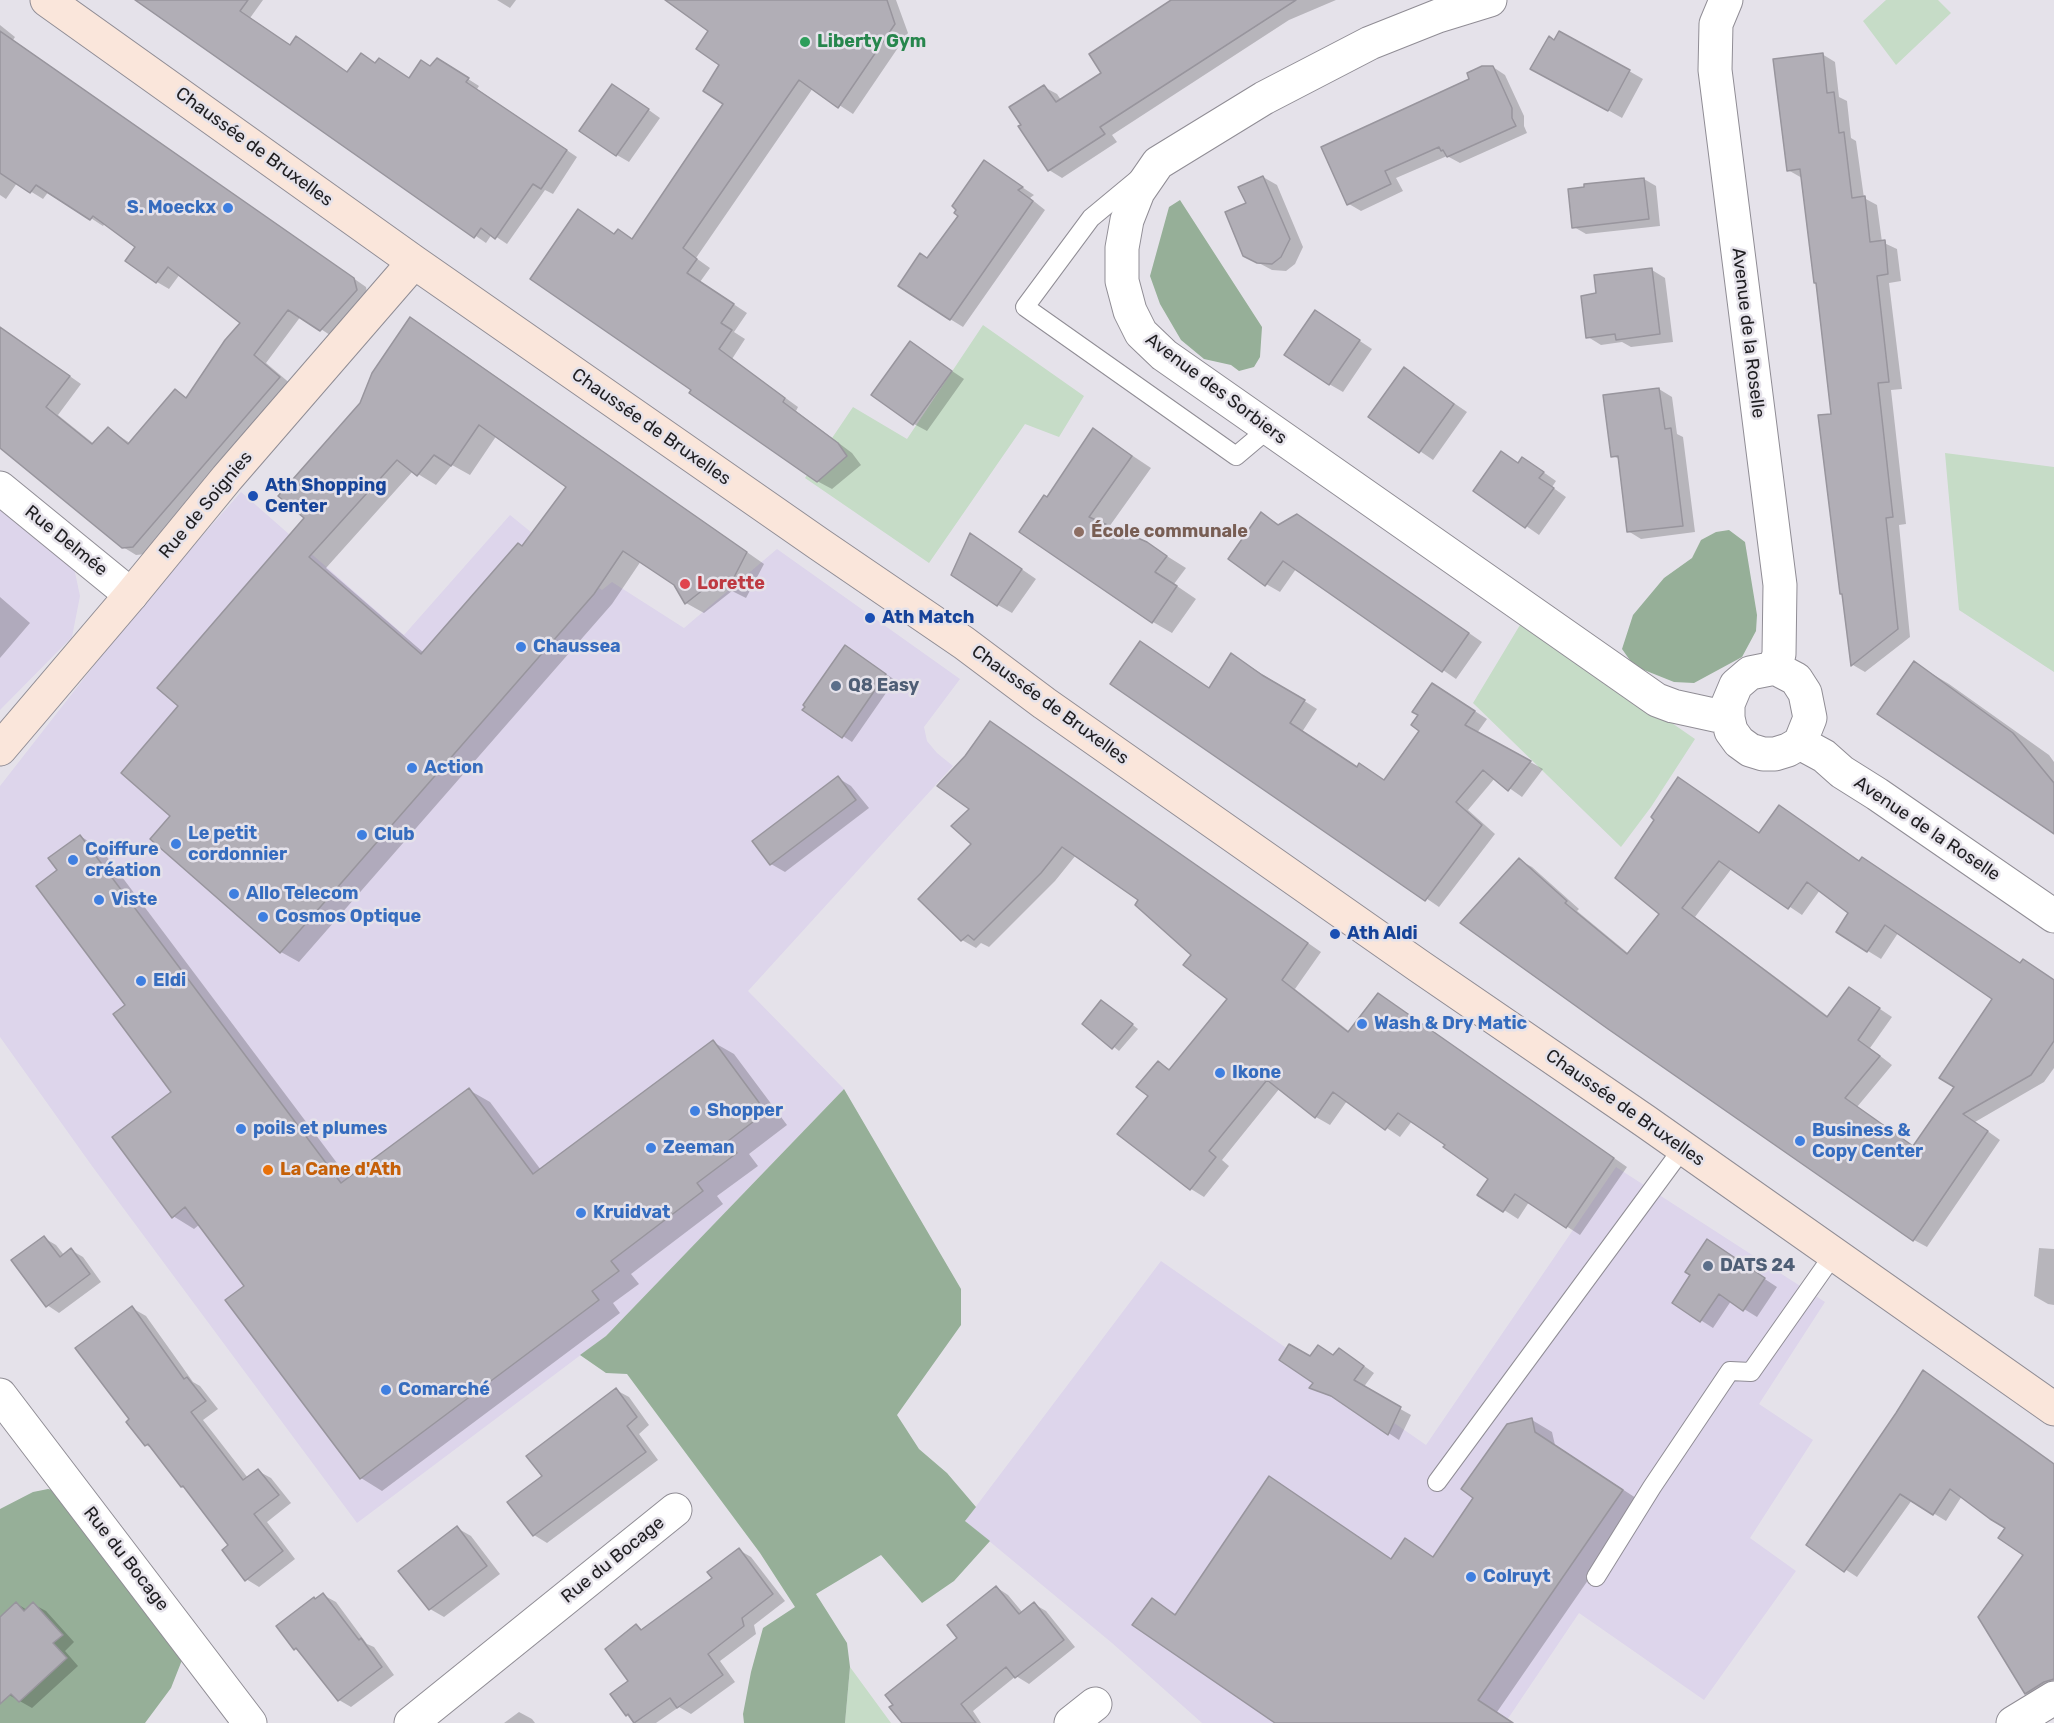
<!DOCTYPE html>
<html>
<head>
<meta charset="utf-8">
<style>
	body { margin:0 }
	canvas { display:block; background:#e5e2ea }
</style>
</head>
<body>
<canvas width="2054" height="1723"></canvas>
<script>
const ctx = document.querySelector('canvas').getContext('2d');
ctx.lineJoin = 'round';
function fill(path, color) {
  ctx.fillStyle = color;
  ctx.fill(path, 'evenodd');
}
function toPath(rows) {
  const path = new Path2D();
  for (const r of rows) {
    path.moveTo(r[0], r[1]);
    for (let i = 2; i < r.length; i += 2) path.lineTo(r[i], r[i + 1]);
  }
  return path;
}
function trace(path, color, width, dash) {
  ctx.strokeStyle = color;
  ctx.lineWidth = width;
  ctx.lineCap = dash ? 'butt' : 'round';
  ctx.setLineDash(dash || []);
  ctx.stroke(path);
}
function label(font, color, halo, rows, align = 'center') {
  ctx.font = font + ' Rubik,sans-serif';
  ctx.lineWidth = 5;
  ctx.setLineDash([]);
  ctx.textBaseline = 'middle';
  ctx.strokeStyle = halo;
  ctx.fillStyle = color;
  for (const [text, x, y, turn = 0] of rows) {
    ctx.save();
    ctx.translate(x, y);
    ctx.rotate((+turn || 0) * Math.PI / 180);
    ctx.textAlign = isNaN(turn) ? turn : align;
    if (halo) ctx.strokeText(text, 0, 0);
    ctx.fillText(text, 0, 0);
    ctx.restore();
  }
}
const commercial = toPath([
	[241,492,404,635,510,515,602,590,612,582,684,628,777,549,960,679,924,727,927,741,937,753,953,766,748,991,844,1089,606,1336,357,1523,92,1166,0,1037,0,786,142,604],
	[0,502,73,563,80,596,72,637,0,710],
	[1616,1167,1825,1302,1759,1404,1813,1440,1750,1538,1796,1571,1704,1700,1579,1613,1505,1723,1202,1723,1112,1643,965,1521,1161,1261,1426,1445]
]);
const green = toPath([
	[1886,0,1938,0,1951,13,1896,65,1863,21],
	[983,325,1084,396,1059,437,1025,424,929,563,805,478,853,407,907,439],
	[1945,453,2054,467,2054,672,1959,610],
	[1523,620,1695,739,1651,807,1621,847,1473,703],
	[850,1667,891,1723,845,1723]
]);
const forest = toPath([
	[1180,200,1262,327,1260,357,1254,367,1239,371,1231,365,1204,359,1181,340,1160,304,1150,276,1169,207],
	[1729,530,1745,542,1757,615,1756,631,1742,657,1694,683,1674,682,1634,666,1622,649,1633,615,1664,578,1692,558,1701,540,1716,532],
	[844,1089,961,1289,961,1325,897,1415,919,1449,947,1473,976,1507,965,1521,990,1541,954,1581,922,1603,881,1555,816,1594,847,1643,850,1667,845,1723,744,1723,743,1714,751,1672,763,1628,795,1607,760,1553,627,1374,606,1373,580,1355,606,1336],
	[48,1489,76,1495,184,1655,171,1688,145,1723,0,1723,0,1509,33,1492]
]);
const shadow = toPath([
	[137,0,263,0,250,18,291,46,348,73,376,64,410,79,431,68,448,66,479,86,477,89,577,157,553,194,545,190,507,244,492,234,486,243],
	[497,0,516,0,510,8],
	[689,0,896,0,908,33,853,114,813,88,696,258,710,268,700,282,747,313,734,332,745,339,732,359,798,407,796,411,852,453,861,465,832,489,817,481,693,389,578,211,615,235,633,240,725,104,721,64,710,31],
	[1174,0,1336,0,1289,20,1112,135,1117,142,1062,178,1049,170,1044,87,1057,94,1061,100,1103,73],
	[0,25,15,37,13,40,366,287,368,297,333,337,301,316,266,363,292,385,146,554,136,555,123,547,0,446,0,346,20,341,81,384,58,415,94,444,109,429,130,443,176,391,187,398,242,323,180,274,169,289,157,282,127,261,137,247,105,223,103,226,49,191,43,199,17,183,6,199,0,195],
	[1822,54,1835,62,1839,97,1847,101,1851,138,1856,141,1864,198,1877,205,1882,242,1897,249,1901,281,1889,283,1902,389,1891,390,1906,524,1899,525,1910,637,1865,672,1853,665,1844,594,1833,415,1802,178,1788,170],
	[1493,67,1505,75,1524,116,1524,126,1527,133,1460,163,1447,156,1396,178,1403,191,1361,211,1349,204,1471,79],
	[1533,68,1629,71,1643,79,1622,118],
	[625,93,660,118,629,162,617,155],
	[984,162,1034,195,1030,198,1045,210,963,327,950,319,928,259,960,215],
	[1263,177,1277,185,1303,247,1295,264,1286,271,1272,270,1244,255,1248,204],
	[1644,179,1656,186,1660,226,1586,234,1574,227],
	[1652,270,1665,278,1673,342,1631,347,1622,342,1601,345,1588,337,1598,294],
	[1316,312,1372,349,1343,392,1329,384],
	[410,319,428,329,764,564,746,598,732,591,704,613,686,603,675,584,641,561,612,604,299,962,281,952,152,839,173,816,180,706,306,518,361,404],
	[497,435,568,487,523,547,424,653,326,568,413,471,436,485,452,465,470,475],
	[910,343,964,379,927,431,914,424],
	[1404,369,1467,412,1433,460,1370,417],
	[1659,389,1672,397,1677,434,1683,437,1695,532,1641,539,1628,531,1619,459,1613,456],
	[1094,430,1151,468,1109,527,1146,543,1186,568,1174,584,1196,599,1172,633,1153,622,1047,498],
	[1501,453,1519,464,1523,459,1536,467,1556,481,1552,487,1566,497,1539,535,1475,490],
	[1262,514,1280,525,1297,515,1310,523,1482,642,1456,679,1296,569,1280,592,1266,584],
	[985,544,1036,579,1012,613,998,605],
	[0,597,30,623,0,658],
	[846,647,895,680,852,742,843,736],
	[1153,651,1210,689,1232,655,1317,709,1302,732,1358,768,1385,781,1446,692,1487,719,1477,733,1543,769,1522,797,1495,778,1468,810,1495,834,1439,907,1112,684],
	[1914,663,1949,684,2049,755,2054,762,2054,832],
	[991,723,1321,952,1295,989,1350,1032,1392,1003,1627,1167,1580,1235,1529,1202,1518,1219,1479,1194,1490,1179,1412,1121,1400,1137,1347,1101,1330,1125,1316,1117,1280,1088,1222,1160,1229,1166,1204,1197,1191,1189,1150,1096,1159,1063,1171,1070,1229,999,1193,955,1140,900,1076,855,1055,881,989,947,981,943,976,948,962,940,973,844,966,757],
	[838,778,851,786,869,808,785,872,771,864],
	[1792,815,1861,862,2021,965,2054,981,2054,1068,2044,1082,1975,1122,2000,1140,1927,1247,1914,1240,1519,860,1532,867,1579,909,1577,911,1629,954,1661,914,1617,877,1760,835],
	[1732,868,1802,915,1820,890,1851,913,1838,931,1868,951,1881,959,1898,933,1994,999,1956,1086,1914,1147,1857,1107,1892,1065,1870,1048,1892,1017,1862,997,1829,1017,1695,917],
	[80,836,101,849,349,1179,469,1090,490,1102,541,1170,713,1042,734,1054,787,1125,749,1154,758,1166,717,1196,723,1204,631,1274,639,1284,613,1303,620,1313,382,1491,361,1478,246,1286,200,1224,194,1229,173,1216,173,1092,59,870],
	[1108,1005,1138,1029,1119,1051,1084,1023],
	[44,1238,56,1245,64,1255,71,1250,83,1257,101,1282,59,1313,47,1305],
	[2039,1248,2054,1249,2054,1305,2048,1304,2034,1296],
	[1719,1249,1777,1287,1757,1317,1731,1301,1713,1328,1674,1303],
	[132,1308,146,1316,193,1382,200,1386,218,1409,203,1420,248,1478,258,1471,271,1478,291,1503,267,1522,295,1559,259,1587,246,1579,230,1545,188,1490,182,1486,155,1450,146,1445,131,1420],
	[1350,1356,1374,1373,1363,1388,1411,1415,1399,1440,1339,1400,1311,1388,1315,1383,1311,1358],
	[616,1390,629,1397,649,1425,639,1434,658,1460,547,1543,534,1535,509,1502,544,1477],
	[1897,1414,2054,1465,2054,1690,2038,1700,2026,1693,2025,1555,2007,1528,1962,1496,1946,1521,1912,1500,1857,1577,1808,1545],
	[1532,1420,1552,1432,1555,1445,1642,1502,1497,1712,1513,1723,1278,1723,1152,1600,1177,1615,1269,1478,1392,1560,1405,1540,1434,1558],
	[457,1528,471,1536,500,1574,444,1617,430,1609],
	[739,1550,751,1557,785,1601,754,1625,756,1634,720,1661,735,1682,691,1714,679,1707,656,1723,633,1723,612,1694,630,1681,636,1626,643,1630,714,1579],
	[996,1587,1008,1595,1023,1613,1034,1604,1046,1611,1075,1647,1029,1684,1016,1676,973,1711,981,1723,904,1723,959,1638],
	[323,1595,336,1602,367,1644,374,1647,394,1675,351,1707,339,1700,303,1653,295,1649,316,1600],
	[16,1603,27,1610,33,1604,46,1611,74,1642,65,1651,78,1666,32,1708,9,1695,0,1685,0,1619],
	[519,1712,532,1719,535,1723,504,1723]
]);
const building = toPath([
	[135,0,248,0,240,11,290,45,296,36,347,72,361,53,375,63,379,58,409,78,421,60,430,66,437,58,469,78,466,82,567,150,541,189,533,184,495,239,481,228,474,238,135,0],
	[665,0,887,0,895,24,838,108,799,80,683,248,697,259,687,273,734,304,721,323,732,330,719,349,785,398,783,402,838,443,847,456,817,482,689,393,691,390,530,279,578,209,614,234,618,229,632,239,723,104,703,91,719,65,696,49,708,31,665,0],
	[1171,0,1296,0,1100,127,1105,134,1048,171,1018,126,1021,125,1009,107,1044,85,1056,102,1101,73,1089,54,1171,0],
	[0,31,354,278,357,290,320,331,288,310,254,355,280,377,133,547,122,548,0,448,0,327,70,376,46,407,92,444,108,427,128,444,175,389,186,398,225,340,240,323,168,267,156,283,125,261,135,247,93,216,90,220,36,185,30,193,0,173,0,31],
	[1559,31,1630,70,1608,111,1530,69,1549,36,1554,40,1559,31],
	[1823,53,1827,93,1834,92,1839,133,1844,132,1852,198,1865,196,1870,242,1885,240,1888,274,1877,276,1889,382,1878,383,1893,517,1886,518,1898,629,1851,666,1842,594,1840,594,1818,415,1831,414,1816,283,1814,283,1800,169,1787,171,1773,59,1823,53],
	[1482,66,1493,66,1512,108,1512,118,1516,126,1447,157,1443,150,1441,151,1439,147,1385,171,1391,184,1347,205,1321,147,1469,79,1467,73,1482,66],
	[612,84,649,109,616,156,579,131,612,84],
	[984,160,1023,187,1018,190,1033,201,950,320,898,286,920,253,927,258,958,216,954,213,956,210,952,206,984,160],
	[1263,176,1290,239,1281,257,1272,264,1257,263,1243,256,1225,212,1246,203,1238,187,1263,176],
	[1644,178,1649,219,1572,228,1568,189,1584,187,1584,184,1644,178],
	[1652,268,1660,334,1616,340,1615,334,1586,338,1581,296,1596,293,1594,275,1652,268],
	[1315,310,1360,340,1329,385,1284,355,1315,310],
	[410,317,747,552,728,589,713,582,685,604,674,585,623,551,594,594,280,953,150,839,170,816,121,773,178,706,157,688,304,518,278,496,360,403,372,373,410,317],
	[479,425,566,487,522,546,518,543,421,654,309,557,397,460,417,476,434,455,451,466,479,425],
	[910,341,952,371,913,425,871,395,910,341],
	[1404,367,1454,404,1419,453,1368,417,1404,367],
	[1659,388,1665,429,1671,428,1683,526,1627,532,1618,456,1611,457,1603,395,1659,388],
	[1093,428,1132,456,1089,517,1147,542,1167,556,1155,572,1177,586,1152,623,1019,532,1044,495,1047,497,1093,428],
	[1501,451,1518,463,1522,457,1544,472,1539,478,1554,488,1525,528,1473,491,1501,451],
	[1261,512,1278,525,1297,514,1469,633,1442,672,1283,561,1265,586,1228,559,1261,512],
	[970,533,1022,569,997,606,951,575,970,533],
	[1140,641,1209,688,1231,653,1262,675,1305,700,1290,723,1357,767,1359,763,1384,780,1419,731,1411,725,1418,715,1412,712,1432,683,1475,711,1465,725,1531,761,1508,791,1483,770,1456,802,1482,825,1425,901,1110,684,1140,641],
	[845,645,886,674,842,738,802,710,805,707,803,705,845,645],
	[1914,661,2013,733,2054,783,2054,834,1877,714,1914,661],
	[990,721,1308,943,1282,980,1348,1032,1378,993,1614,1158,1566,1228,1515,1194,1503,1212,1477,1195,1488,1179,1443,1147,1445,1145,1398,1113,1385,1130,1333,1092,1315,1118,1267,1080,1209,1151,1216,1157,1190,1190,1117,1134,1148,1096,1136,1087,1158,1061,1169,1070,1227,999,1183,965,1191,955,1135,905,1138,900,1062,847,1041,873,974,940,968,935,961,941,918,899,971,844,951,826,969,809,937,786,965,756,990,721],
	[838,776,856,800,770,865,752,841,838,776],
	[1678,777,1759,833,1779,805,1859,861,1862,857,2020,963,2023,959,2054,980,2054,1041,2031,1075,1963,1114,1988,1131,1913,1241,1608,1029,1460,923,1519,858,1567,901,1565,903,1627,954,1659,914,1615,878,1654,820,1651,817,1678,777],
	[1719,861,1788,909,1807,882,1848,913,1836,932,1867,952,1885,925,1992,999,1939,1078,1954,1087,1913,1146,1845,1098,1880,1056,1858,1040,1880,1008,1849,987,1827,1017,1682,908,1719,861],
	[80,835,341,1183,469,1088,533,1174,713,1040,766,1112,728,1141,737,1153,697,1183,703,1191,611,1261,619,1271,592,1291,599,1300,360,1479,225,1300,244,1286,185,1207,172,1218,112,1137,171,1092,113,1014,125,1005,36,886,57,870,48,858,80,835],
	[1101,1000,1133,1024,1112,1049,1082,1024,1101,1000],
	[44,1236,60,1257,71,1248,90,1274,46,1307,11,1260,44,1236],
	[1707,1239,1765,1278,1743,1311,1719,1294,1700,1322,1672,1303,1690,1275,1685,1272,1707,1239],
	[132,1306,184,1379,187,1377,206,1401,191,1412,243,1480,258,1469,279,1495,254,1514,283,1551,245,1581,222,1550,228,1545,183,1486,181,1487,148,1444,145,1446,126,1422,129,1419,75,1348,132,1306],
	[1289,1344,1310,1356,1318,1345,1333,1355,1339,1348,1364,1366,1354,1380,1401,1407,1388,1435,1331,1396,1309,1388,1313,1383,1279,1360,1289,1344],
	[1923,1370,2054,1464,2054,1679,2044,1682,2025,1694,1978,1617,2023,1555,1998,1538,2005,1528,1990,1519,1950,1489,1933,1515,1900,1494,1844,1572,1806,1545,1896,1413,1923,1370],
	[616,1388,637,1417,627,1426,646,1452,533,1536,507,1502,542,1476,526,1456,616,1388],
	[1532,1418,1535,1432,1623,1490,1478,1700,1513,1723,1275,1723,1132,1625,1152,1598,1175,1615,1269,1476,1391,1559,1405,1538,1433,1557,1473,1498,1461,1489,1507,1424,1532,1418],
	[457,1526,487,1566,429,1610,398,1571,457,1526],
	[739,1548,773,1594,742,1618,744,1626,708,1654,723,1675,677,1708,670,1698,634,1723,628,1714,626,1716,610,1694,628,1681,605,1649,636,1624,641,1630,712,1578,707,1572,739,1548],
	[996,1586,1019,1614,1034,1602,1064,1640,1015,1678,1006,1667,961,1704,976,1723,902,1723,889,1707,893,1705,885,1695,957,1638,947,1625,996,1586],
	[323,1593,359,1640,361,1638,382,1667,338,1701,296,1648,294,1650,276,1626,314,1597,315,1599,323,1593],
	[16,1602,24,1611,33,1602,63,1635,53,1643,67,1658,19,1702,11,1694,0,1704,0,1617,16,1602]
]);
const lane = toPath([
	[1138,179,1091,218,1025,307,1236,456,1268,429],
	[1437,1482,1683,1148],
	[1596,1577,1652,1487,1730,1371,1751,1372,1834,1254]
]);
const street = toPath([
	[1490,0,1438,16,1370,43,1264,98,1158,163,1138,192,1127,220,1122,248,1122,281,1130,311,1141,333,1164,355,1657,700,1673,706,1728,718],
	[1726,0,1716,24,1715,70,1780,585,1779,654,1775,668],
	[0,488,131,595],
	[1775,668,1796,679,1805,693,1810,718,1800,743,1788,750,1775,754,1763,754,1750,750,1739,742,1731,731,1728,718,1728,704,1736,685,1750,673,1775,668],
	[1800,743,1824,756,1842,772,1877,794,2054,916],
	[0,1395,250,1723],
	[411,1723,675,1510],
	[1071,1723,1095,1704],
	[2013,1723,2054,1698]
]);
const secondary = toPath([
	[47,0,414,262,819,544,964,643,1044,703,1419,966,1645,1121,2054,1409],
	[0,749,131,595,227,478,414,262]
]);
const markers = [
	[805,42,6,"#2e9e5b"],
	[228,208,6,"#3f7fe0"],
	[253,496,6,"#1a4fb4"],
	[1079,532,6,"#8d6e63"],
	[685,584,6,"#e0444e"],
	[870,618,6,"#1a4fb4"],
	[521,647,6,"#3f7fe0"],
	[836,686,6,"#5c6f8a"],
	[412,768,6,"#3f7fe0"],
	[362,835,6,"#3f7fe0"],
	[176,844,6,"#3f7fe0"],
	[73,860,6,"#3f7fe0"],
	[234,894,6,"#3f7fe0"],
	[99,900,6,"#3f7fe0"],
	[263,917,6,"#3f7fe0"],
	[1335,934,6,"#1a4fb4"],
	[141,981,6,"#3f7fe0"],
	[1362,1024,6,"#3f7fe0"],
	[1220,1073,6,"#3f7fe0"],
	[695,1111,6,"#3f7fe0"],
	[241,1129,6,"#3f7fe0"],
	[1800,1141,6,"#3f7fe0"],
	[651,1148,6,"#3f7fe0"],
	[268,1170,6,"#e8710a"],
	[581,1213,6,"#3f7fe0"],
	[1708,1266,6,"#5c6f8a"],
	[386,1390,6,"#3f7fe0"],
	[1471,1577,6,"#3f7fe0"]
];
const leisureNames = [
	["Liberty Gym",817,42]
];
const streetNames = [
	["Chaussée de Bruxelles",254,147,36],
	["Avenue de la Roselle",1748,333,83],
	["Avenue des Sorbiers",1216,389,37],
	["Chaussée de Bruxelles",651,427,35],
	["Rue de Soignies",206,505,-50],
	["Rue Delmée",66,541,39],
	["Chaussée de Bruxelles",1050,705,36],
	["Avenue de la Roselle",1927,829,34],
	["Chaussée de Bruxelles",1625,1108,35],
	["Rue du Bocage",126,1559,52],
	["Rue du Bocage",613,1560,-39]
];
const shopNames = [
	["S. Moeckx",216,208,"right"],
	["Chaussea",533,647],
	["Action",424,768],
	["Le petit",188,834],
	["cordonnier",188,855],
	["Club",374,835],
	["Coiffure",85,850],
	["création",85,871],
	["Allo Telecom",246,894],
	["Viste",111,900],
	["Cosmos Optique",275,917],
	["Eldi",153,981],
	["Wash & Dry Matic",1374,1024],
	["Ikone",1232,1073],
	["Shopper",707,1111],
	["poils et plumes",253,1129],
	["Business &",1812,1131],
	["Copy Center",1812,1152],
	["Zeeman",663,1148],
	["Kruidvat",593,1213],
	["Comarché",398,1390],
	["Colruyt",1483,1577]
];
const transitNames = [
	["Ath Shopping",265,486],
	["Center",265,507],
	["Ath Match",882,618],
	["Ath Aldi",1347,934]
];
const educationNames = [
	["École communale",1091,532]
];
const healthNames = [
	["Lorette",697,584]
];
const serviceNames = [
	["Q8 Easy",848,686],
	["DATS 24",1720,1266]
];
const foodNames = [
	["La Cane d'Ath",280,1170]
];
fill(commercial, '#ddd5eb');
fill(green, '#c6dcc7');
fill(forest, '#96af98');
fill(shadow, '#0003');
fill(building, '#b1aeb6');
trace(building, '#98959d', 1.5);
trace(lane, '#908d95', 20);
trace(street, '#908d95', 35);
trace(secondary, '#908d95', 35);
trace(lane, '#fff', 18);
trace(street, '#fff', 33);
trace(secondary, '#fae6db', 33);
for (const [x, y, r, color] of markers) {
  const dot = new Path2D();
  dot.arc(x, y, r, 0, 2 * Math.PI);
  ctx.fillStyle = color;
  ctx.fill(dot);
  trace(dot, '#e5e2ea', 2);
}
label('bold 18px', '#27864d', '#e5e2ea', leisureNames, 'left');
label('18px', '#1f1e21', '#e5e2ea', streetNames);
label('bold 18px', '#366cbe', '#e5e2ea', shopNames, 'left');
label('bold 18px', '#164399', '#e5e2ea', transitNames, 'left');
label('bold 18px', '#785e54', '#e5e2ea', educationNames, 'left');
label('bold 18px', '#be3a42', '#e5e2ea', healthNames, 'left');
label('bold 18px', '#4e5e75', '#e5e2ea', serviceNames, 'left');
label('bold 18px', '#c56008', '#e5e2ea', foodNames, 'left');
</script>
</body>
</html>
